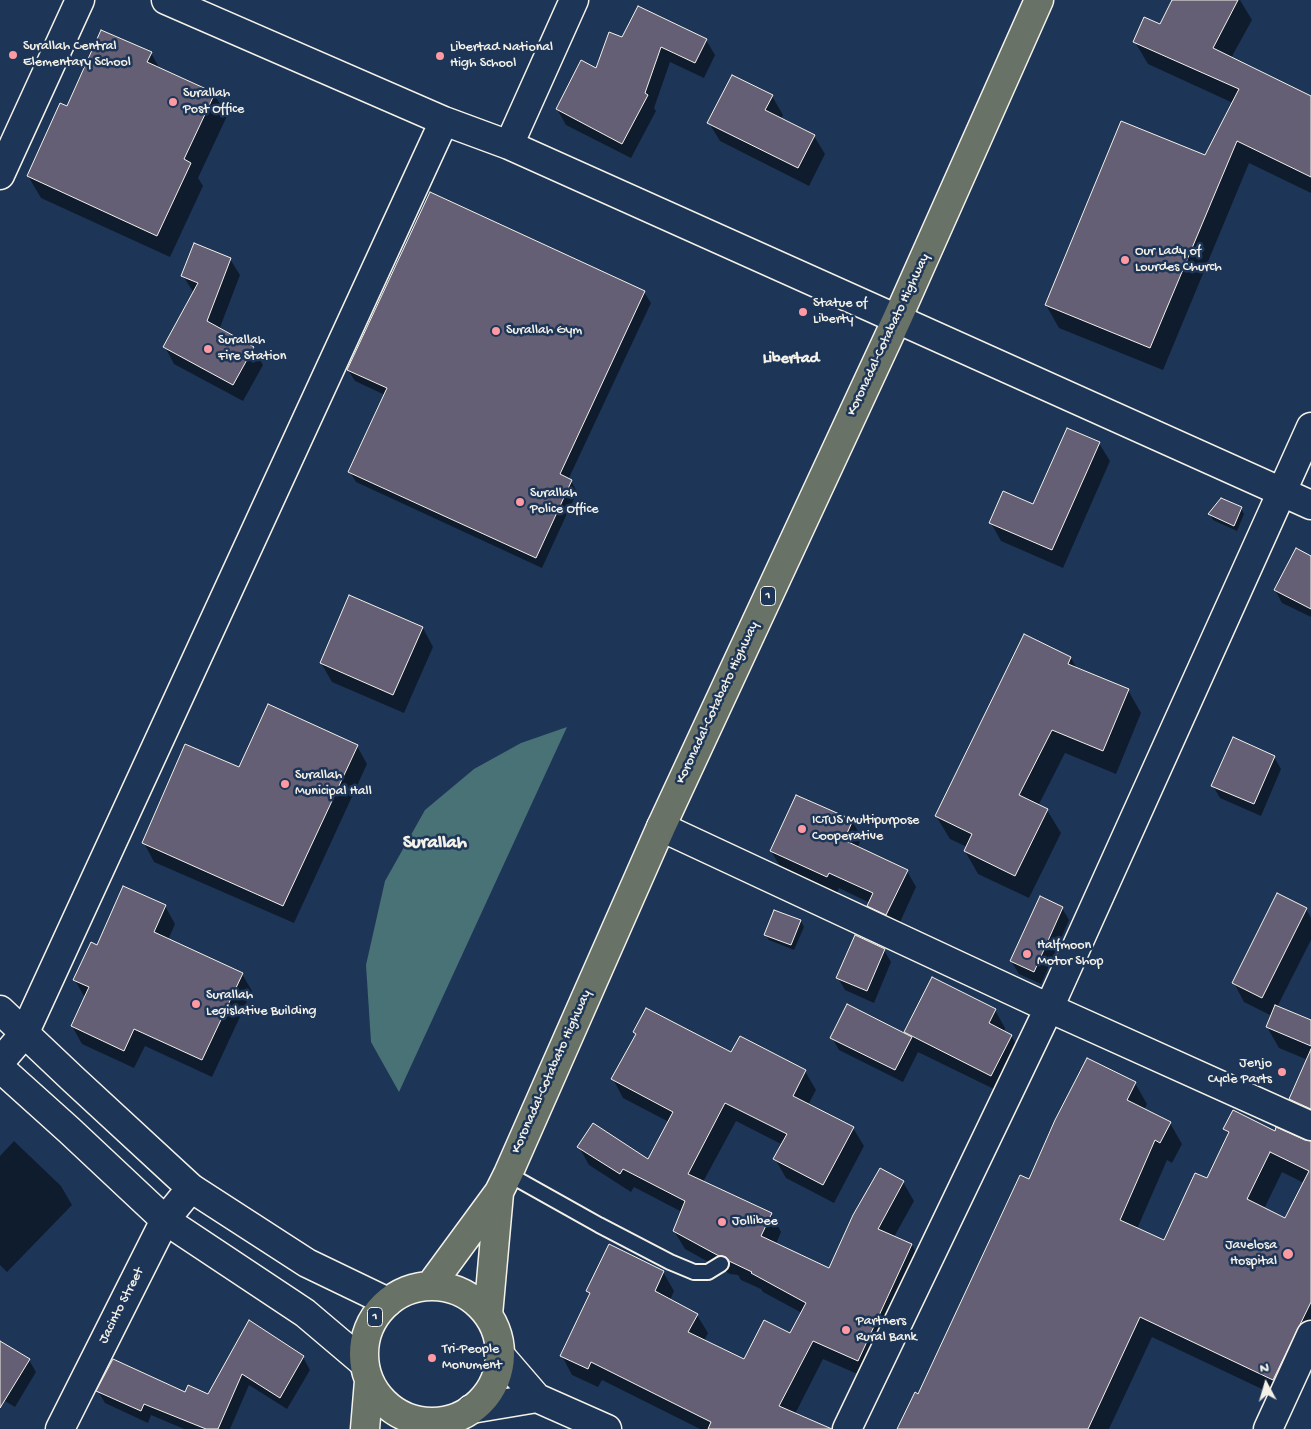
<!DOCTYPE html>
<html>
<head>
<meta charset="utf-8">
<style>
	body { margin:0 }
	#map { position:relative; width:1311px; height:1429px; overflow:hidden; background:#1d3557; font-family:"Gochi Hand",sans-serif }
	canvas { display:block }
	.north { position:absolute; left:1241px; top:1359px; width:50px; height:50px; -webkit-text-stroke:4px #1d3557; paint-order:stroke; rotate:354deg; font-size:14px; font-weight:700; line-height:20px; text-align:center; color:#f4f1e8 }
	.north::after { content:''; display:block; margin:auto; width:18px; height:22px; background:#f4f1e8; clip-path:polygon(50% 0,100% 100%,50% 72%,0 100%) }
</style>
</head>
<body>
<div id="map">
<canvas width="1311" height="1429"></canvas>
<div class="north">N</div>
</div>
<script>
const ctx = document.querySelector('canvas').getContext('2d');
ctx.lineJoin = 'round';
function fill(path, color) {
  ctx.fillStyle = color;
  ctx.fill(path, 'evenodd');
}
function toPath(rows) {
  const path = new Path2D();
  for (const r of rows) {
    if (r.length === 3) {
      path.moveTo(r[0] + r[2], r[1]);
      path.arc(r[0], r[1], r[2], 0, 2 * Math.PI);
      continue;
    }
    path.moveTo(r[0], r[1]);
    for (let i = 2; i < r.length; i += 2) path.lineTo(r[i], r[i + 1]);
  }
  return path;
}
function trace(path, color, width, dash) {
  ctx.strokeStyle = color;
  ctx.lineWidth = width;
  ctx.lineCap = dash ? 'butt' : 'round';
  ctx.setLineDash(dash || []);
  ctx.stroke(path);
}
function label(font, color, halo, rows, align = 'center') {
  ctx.font = font + ' "Gochi Hand",sans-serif';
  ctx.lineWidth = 5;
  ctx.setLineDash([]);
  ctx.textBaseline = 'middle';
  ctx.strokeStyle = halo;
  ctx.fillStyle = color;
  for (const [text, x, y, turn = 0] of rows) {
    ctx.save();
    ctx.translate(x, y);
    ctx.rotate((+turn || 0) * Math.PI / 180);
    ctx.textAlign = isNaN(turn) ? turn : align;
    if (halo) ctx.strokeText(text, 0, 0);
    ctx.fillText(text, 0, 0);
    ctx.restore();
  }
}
const green = toPath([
	[567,727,399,1092,371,1042,366,965,385,881,425,810,474,769,521,743]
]);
const shadow = toPath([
	[1174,0,1240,0,1252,20,1231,58,1311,97,1311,193,1249,163,1163,370,1059,328,1046,305,1206,157,1233,103,1148,64,1135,42,1160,26],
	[623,38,706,40,715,55,704,78,670,62,654,108,656,111,631,158,566,125,557,109,597,70],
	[151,53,160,69,214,94,227,116,198,178,203,186,170,257,41,198,28,176,68,108],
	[772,96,783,115,781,119,814,136,825,154,809,186,720,141,709,123],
	[230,259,240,275,219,330,253,348,263,365,243,401,174,364,165,347,194,293,183,276],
	[644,292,651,303,568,480,571,481,577,492,542,568,356,482,350,472,385,395,355,381,348,370],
	[1099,443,1110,461,1063,568,1001,541,991,523,1033,506],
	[1241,508,1244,514,1237,531,1213,520,1210,514],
	[1311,558,1311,617,1282,603,1275,590],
	[350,597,423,628,433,647,404,713,332,682,321,663],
	[1025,636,1071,658,1077,669,1128,690,1141,713,1116,774,1065,753,1038,806,1047,810,1061,833,1029,898,978,874,965,851,967,847,950,839,936,816],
	[357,746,367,764,294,923,154,862,144,843,239,769],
	[1274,757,1281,769,1261,816,1220,798,1213,786],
	[852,821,862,838,857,848,907,871,916,887,896,931,878,923,869,906,870,903,839,888,837,893,781,868,771,851],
	[165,906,175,924,168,940,242,974,252,991,212,1077,145,1046,134,1068,82,1044,72,1026,85,998,75,980,97,946],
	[1062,908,1069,920,1041,984,1019,974,1011,961],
	[1306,909,1311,918,1311,940,1277,1007,1311,1022,1311,1124,1302,1120,1290,1099,1308,1060,1279,1048,1267,1027,1272,1016,1244,1002,1234,983],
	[775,911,801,921,804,927,794,950,769,940,765,934],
	[884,950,891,962,874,1003,845,990,838,978],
	[995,1010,1005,1028,1004,1032,1011,1035,1021,1054,1002,1093,918,1052,903,1082,839,1050,832,1038,907,1035,905,1032],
	[635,1032,805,1071,816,1090,808,1105,853,1128,864,1146,834,1203,786,1178,775,1159,783,1145,736,1121,703,1182,771,1214,781,1232,776,1244,830,1269,903,1182,914,1201,894,1237,912,1245,922,1264,869,1379,823,1359,795,1414,829,1429,700,1429,602,1380,598,1387,572,1375,562,1356,590,1296,587,1291,663,1272,674,1291,670,1300,697,1315,708,1333,704,1341,744,1361,791,1334,802,1313,763,1292,761,1289,741,1280,738,1275,730,1274,685,1249,674,1231,682,1212,634,1187,631,1192,589,1165,579,1147,649,1161,669,1122,623,1098,613,1079,637,1036],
	[1135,1083,1147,1104,1144,1110,1170,1123,1182,1144,1172,1163,1167,1160,1137,1229,1165,1242,1207,1180,1229,1136,1225,1129,1275,1132,1311,1142,1311,1347,1285,1400,1152,1337,1109,1429,898,1429,919,1395,1029,1181],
	[1282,1172,1304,1183,1286,1220,1264,1209],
	[14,1141,61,1186,72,1205,7,1272,0,1265,0,1156],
	[250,1322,303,1357,310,1370,287,1409,249,1385,230,1429,184,1429,151,1415,148,1423,105,1403,98,1391,209,1395],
	[0,1342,29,1360,36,1372,15,1407,0,1398]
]);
const building = toPath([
	[1172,0,1238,0,1213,48,1311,96,1311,177,1237,141,1150,348,1045,305,1121,121,1205,155,1239,89,1133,42,1144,17,1160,24,1172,0],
	[638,6,707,39,695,63,661,47,645,93,648,95,622,144,556,109,581,60,596,68,609,32,622,37,638,6],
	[101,30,152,52,147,62,215,93,184,159,191,163,157,236,27,176,60,103,67,106,101,30],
	[732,75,773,95,765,110,815,135,798,168,707,123,732,75],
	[430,192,645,291,560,474,572,480,536,558,348,472,387,388,347,370,430,192],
	[194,243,231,258,207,321,254,347,233,385,163,347,198,283,181,276,194,243],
	[1067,428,1100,442,1052,550,989,523,1003,491,1033,504,1067,428],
	[1221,498,1242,507,1234,526,1208,514,1221,498],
	[1296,548,1311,556,1311,609,1274,590,1296,548],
	[349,595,423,627,393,695,320,663,349,595],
	[1024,634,1071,657,1068,664,1129,689,1103,751,1052,730,1019,795,1048,809,1015,876,964,851,972,834,935,816,1024,634],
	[268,704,358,745,283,906,142,843,185,744,239,767,268,704],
	[1233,737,1275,756,1254,804,1211,786,1233,737],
	[796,795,853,820,844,840,908,870,886,915,867,906,873,893,829,873,827,877,770,851,796,795],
	[123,886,166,905,154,932,243,973,202,1060,134,1029,124,1051,71,1026,89,987,73,980,91,942,97,945,123,886],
	[1277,893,1307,908,1262,998,1232,983,1277,893],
	[1040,896,1063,907,1034,972,1010,961,1040,896],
	[774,910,801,920,791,945,764,935,774,910],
	[855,935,885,949,867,991,836,978,855,935],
	[932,977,996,1009,989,1023,1012,1035,991,1076,904,1032,932,977],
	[847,1004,912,1037,895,1070,830,1038,847,1004],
	[1275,1005,1311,1020,1311,1046,1266,1027,1275,1005],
	[646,1008,731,1052,740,1036,806,1070,793,1096,854,1127,823,1185,773,1159,787,1134,725,1103,688,1174,772,1213,761,1236,829,1268,853,1215,880,1168,904,1181,878,1229,912,1244,858,1361,813,1341,779,1406,832,1429,708,1429,711,1422,591,1362,588,1369,560,1356,590,1293,586,1291,609,1244,664,1271,655,1291,698,1314,688,1332,744,1359,764,1320,790,1333,806,1303,751,1273,752,1272,729,1261,726,1257,719,1256,673,1231,685,1201,623,1169,620,1174,577,1147,593,1123,648,1159,673,1112,611,1079,636,1034,633,1032,646,1008],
	[1311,1049,1311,1109,1289,1099,1311,1049],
	[1087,1058,1136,1082,1127,1100,1171,1122,1160,1143,1155,1140,1120,1220,1164,1240,1195,1173,1207,1178,1229,1132,1223,1129,1233,1110,1275,1131,1276,1127,1305,1140,1311,1141,1311,1302,1273,1380,1140,1317,1088,1429,897,1429,915,1392,918,1394,1020,1175,1029,1179,1055,1120,1087,1058],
	[1270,1152,1309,1171,1285,1218,1247,1199,1270,1152],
	[249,1320,304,1356,280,1398,242,1374,218,1429,206,1429,144,1404,141,1411,96,1391,113,1359,185,1392,188,1385,208,1394,249,1320],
	[0,1341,30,1359,0,1408,0,1341]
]);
const service = toPath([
	[508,1174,599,1225,670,1262,694,1272,708,1272,721,1264]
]);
const minor = toPath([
	[166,0,444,121,509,145,897,319],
	[509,145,574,0],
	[0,175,80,0],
	[661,827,1049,1008,1311,1126],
	[0,1062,24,1034,444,121],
	[60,1429,165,1220,191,1188],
	[847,1429,1049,1008,1311,427],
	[1268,1429,1311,1335]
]);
const tertiary = toPath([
	[897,319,1311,505],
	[0,1010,74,1080,191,1188,307,1263,388,1302],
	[0,1068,69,1130,165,1220,305,1313,364,1363],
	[500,1355,537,1398,607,1429],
	[471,1409,537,1398]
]);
const trunk = toPath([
	[430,1286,499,1192,508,1174,661,827,897,319,1039,0],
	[432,1354,68],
	[488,1315,499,1193],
	[365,1429,369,1381]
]);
const markers = [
	[13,55,5,"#ff9aa2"],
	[440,56,5,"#ff9aa2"],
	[173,102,5,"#ff9aa2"],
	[1125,260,5,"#ff9aa2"],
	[803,312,5,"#ff9aa2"],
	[496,331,5,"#ff9aa2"],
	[208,349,5,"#ff9aa2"],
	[520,502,5,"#ff9aa2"],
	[285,784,5,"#ff9aa2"],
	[802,829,5,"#ff9aa2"],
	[1027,954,5,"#ff9aa2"],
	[196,1004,5,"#ff9aa2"],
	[1282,1072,5,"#ff9aa2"],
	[722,1222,5,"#ff9aa2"],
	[1288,1254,6,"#ff9aa2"],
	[846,1330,5,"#ff9aa2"],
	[432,1358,5,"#ff9aa2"]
];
const shields = [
	[768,596,15],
	[375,1317,15]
];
const shieldNames = [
	["1",768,596],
	["1",375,1317]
];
const poiNames = [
	["Surallah Central",23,47],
	["Elementary School",23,63],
	["Libertad National",450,48],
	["High School",450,64],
	["Surallah",183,94],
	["Post Office",183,110],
	["Our Lady of",1135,252],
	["Lourdes Church",1135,268],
	["Statue of",813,304],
	["Liberty",813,320],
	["Surallah Gym",506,331],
	["Surallah",218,341],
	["Fire Station",218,357],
	["Surallah",530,494],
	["Police Office",530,510],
	["Surallah",295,776],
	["Municipal Hall",295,792],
	["ICTUS Multipurpose",812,821],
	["Cooperative",812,837],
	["Halfmoon",1037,946],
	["Motor Shop",1037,962],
	["Surallah",206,996],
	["Legislative Building",206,1012],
	["Jenjo",1272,1064,"right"],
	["Cycle Parts",1272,1080,"right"],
	["Jollibee",732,1222],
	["Javelosa",1277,1246,"right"],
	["Hospital",1277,1262,"right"],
	["Partners",856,1322],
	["Rural Bank",856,1338],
	["Tri-People",442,1350],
	["Monument",442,1366]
];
const streetNames = [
	["Koronadal-Cotabato Highway",889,335,-65],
	["Koronadal-Cotabato Highway",718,703,-65],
	["Koronadal-Cotabato Highway",552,1072,-66],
	["Jacinto Street",122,1306,-63]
];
const quarterNames = [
	["Libertad",791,360]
];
const districtNames = [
	["Surallah",435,844]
];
fill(green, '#497276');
fill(shadow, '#0007');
fill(building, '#645f74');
trace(building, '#f4f1e8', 1);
trace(service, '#f4f1e8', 18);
trace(minor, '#f4f1e8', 31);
trace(tertiary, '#f4f1e8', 31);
trace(trunk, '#f4f1e8', 31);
trace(service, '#1d3557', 14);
trace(minor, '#1d3557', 28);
trace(tertiary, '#1d3557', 28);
trace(trunk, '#697266', 28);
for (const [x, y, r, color] of markers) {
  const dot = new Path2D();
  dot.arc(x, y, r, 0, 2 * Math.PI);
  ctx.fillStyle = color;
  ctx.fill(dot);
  trace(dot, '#1d3557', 2);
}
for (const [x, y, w] of shields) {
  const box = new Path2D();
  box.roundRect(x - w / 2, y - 9.5, w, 19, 4);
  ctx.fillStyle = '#1d3557';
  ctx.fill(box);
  trace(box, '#f4f1e8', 1);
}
label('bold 12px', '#f4f1e8', null, shieldNames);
label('14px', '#f4f1e8', '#1d3557', poiNames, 'left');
label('14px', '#f4f1e8', '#1d3557', streetNames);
label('bold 16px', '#f4f1e8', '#1d3557', quarterNames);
label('bold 19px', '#f4f1e8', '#1d3557', districtNames);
</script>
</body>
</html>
